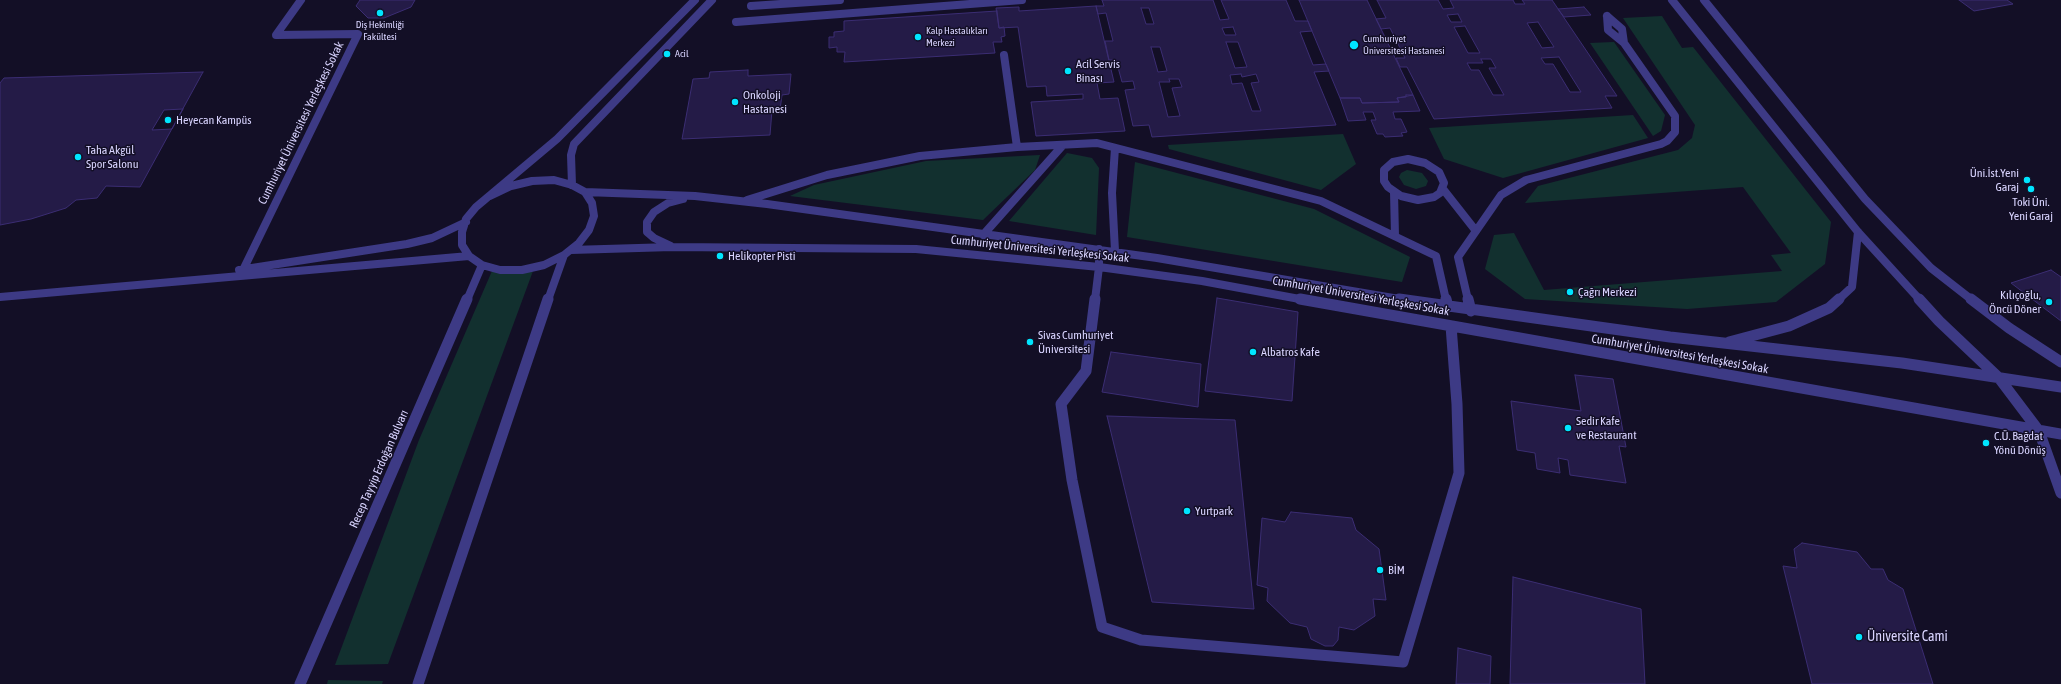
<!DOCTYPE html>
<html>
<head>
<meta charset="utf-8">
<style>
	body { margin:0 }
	canvas { display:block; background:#130f26 }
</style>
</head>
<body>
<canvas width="2061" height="684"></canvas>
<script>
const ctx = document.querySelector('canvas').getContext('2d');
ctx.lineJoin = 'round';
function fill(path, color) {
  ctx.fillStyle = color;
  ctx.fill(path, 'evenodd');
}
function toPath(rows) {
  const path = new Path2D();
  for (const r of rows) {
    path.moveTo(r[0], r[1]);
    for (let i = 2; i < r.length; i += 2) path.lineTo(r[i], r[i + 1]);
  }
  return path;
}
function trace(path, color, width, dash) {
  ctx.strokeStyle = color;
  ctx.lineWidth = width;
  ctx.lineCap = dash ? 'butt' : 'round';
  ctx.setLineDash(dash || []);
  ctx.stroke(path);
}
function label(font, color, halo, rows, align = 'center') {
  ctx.font = font + ' "Asap Condensed",sans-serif';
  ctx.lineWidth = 3;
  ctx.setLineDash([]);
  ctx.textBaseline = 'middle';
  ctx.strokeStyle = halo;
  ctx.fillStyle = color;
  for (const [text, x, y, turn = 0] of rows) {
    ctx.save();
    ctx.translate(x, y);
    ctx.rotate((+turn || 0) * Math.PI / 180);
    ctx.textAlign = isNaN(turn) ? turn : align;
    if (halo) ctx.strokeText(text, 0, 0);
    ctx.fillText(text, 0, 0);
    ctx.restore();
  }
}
const green = toPath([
	[1662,16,1682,48,1693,47,1831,222,1825,264,1776,302,1687,309,1525,299,1485,269,1494,235,1514,233,1544,290,1782,271,1771,255,1791,253,1743,187,1525,203,1538,186,1678,150,1692,138,1695,125,1623,18],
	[1614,42,1665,115,1661,131,1653,136,1590,43],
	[1633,115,1648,138,1503,178,1444,159,1429,128],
	[1343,134,1356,164,1321,190,1169,149,1168,145],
	[1067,153,1092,158,1099,168,1096,235,1009,221],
	[1040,155,1035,170,983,220,790,196,814,185,926,161],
	[1135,162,1314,209,1410,257,1402,282,1127,237],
	[1407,170,1422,173,1428,181,1426,186,1416,189,1404,185,1399,177,1401,173],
	[492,271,533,271,388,664,335,665,419,440],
	[328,680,383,681,382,684,327,684]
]);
const building = toPath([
	[360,0,415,0,411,7,384,18,368,18,356,6,360,0],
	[1102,0,1213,0,1220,20,1229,19,1221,0,1286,0,1295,21,1308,21,1312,31,1300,32,1313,65,1326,64,1329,71,1314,72,1336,125,1152,137,1149,125,1133,126,1125,90,1135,89,1133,81,1122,82,1116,60,1109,60,1105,41,1113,41,1106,13,1098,14,1096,6,1104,6,1102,0],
	[1141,8,1149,8,1154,24,1146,24,1141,8],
	[1233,27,1236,35,1225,35,1222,28,1233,27],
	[1226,42,1238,42,1247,67,1235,68,1226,42],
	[1151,47,1160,47,1167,71,1158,72,1151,47],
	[1241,74,1242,77,1256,74,1259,82,1251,83,1261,111,1252,111,1242,83,1232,84,1230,75,1241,74],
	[1169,79,1179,79,1182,87,1172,88,1180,116,1168,117,1159,82,1170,82,1169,79],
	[1299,0,1367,0,1413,95,1397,98,1399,102,1362,103,1360,98,1340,98,1299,0],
	[1377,0,1438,0,1443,9,1454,8,1450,0,1513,0,1515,4,1525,4,1522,0,1552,0,1617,96,1605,96,1612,108,1434,119,1407,67,1400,67,1396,58,1405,58,1390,28,1381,29,1376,19,1386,18,1377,0],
	[1458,14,1462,22,1451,22,1447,15,1458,14],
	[1538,22,1554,47,1542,48,1527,23,1538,22],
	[1465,26,1480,53,1468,53,1454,27,1465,26],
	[1559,57,1581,92,1570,92,1553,64,1545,64,1541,58,1559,57],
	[1481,59,1491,59,1496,68,1489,68,1504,95,1493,95,1479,70,1471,70,1467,63,1483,63,1481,59],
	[1959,0,2007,0,2013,4,1974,11,1959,0],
	[1096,6,1114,82,1097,83,1100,99,1118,98,1125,131,1036,136,1031,102,1083,99,1083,94,1047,96,1046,86,1027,87,1018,27,999,28,996,8,1019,7,1019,11,1096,6],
	[1584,7,1591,15,1564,17,1558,9,1584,7],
	[997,11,999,28,1004,27,1005,36,1001,37,1002,42,993,42,995,53,844,62,845,52,837,52,837,47,829,48,829,37,834,37,834,32,844,31,844,21,997,11],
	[748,70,748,76,791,74,789,94,782,95,780,110,772,110,770,135,682,139,693,79,709,78,710,72,748,70],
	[203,72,140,187,106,186,97,198,76,200,66,208,31,219,0,225,0,83,4,78,203,72],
	[1406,95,1413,95,1420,111,1393,112,1395,119,1401,119,1407,132,1401,133,1403,136,1385,137,1383,134,1377,134,1371,120,1376,120,1373,112,1363,112,1366,120,1348,121,1340,98,1360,98,1362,103,1399,102,1397,98,1406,97,1406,95],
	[183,109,172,129,152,130,164,110,183,109],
	[2051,270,2061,277,2061,321,2011,283,2051,270],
	[1217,298,1298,312,1292,401,1205,391,1217,298],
	[1111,352,1201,364,1198,407,1102,392,1111,352],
	[1575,375,1613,379,1626,447,1619,446,1626,483,1570,475,1568,460,1558,458,1560,473,1537,469,1535,453,1517,450,1511,401,1581,411,1575,375],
	[1107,416,1235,420,1254,609,1152,602,1107,416],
	[1291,512,1352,518,1356,530,1379,549,1386,600,1373,599,1375,616,1354,630,1339,627,1338,640,1333,646,1325,646,1311,639,1307,627,1290,623,1267,601,1268,588,1257,585,1262,518,1285,522,1291,512],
	[1802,543,1857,552,1871,569,1883,569,1888,580,1903,589,1933,684,1812,684,1783,566,1797,568,1794,549,1802,543],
	[1513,577,1641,609,1645,684,1510,684,1513,577],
	[1458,648,1491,656,1490,684,1456,684,1458,648]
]);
const minorFar1 = toPath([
	[1672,0,1858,232,1920,300],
	[1704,0,1865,199,1931,268,1972,300],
	[751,6,840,0],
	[1607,16,1622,29,1624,43,1608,30,1607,16],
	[736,22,1022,0],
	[1004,55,1017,147],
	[1115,148,1112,193,1115,251],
	[1408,159,1425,163,1439,172,1444,183,1440,193,1434,197,1418,200,1401,196,1388,187,1384,181,1384,170,1393,162,1408,159],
	[572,185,571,155,574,144,712,0],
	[1443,189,1476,231],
	[585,192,695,196,767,204,1157,258,1405,300],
	[1394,192,1395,236],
	[490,196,511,186,532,181,554,180,572,185,585,192,592,203,594,216,589,230,579,243,564,255,544,265,522,270,500,270,482,265,469,256,462,245,462,232,466,219,476,207,557,139,695,0],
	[747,200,827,175,920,156,1017,147,1097,143,1321,201,1436,256,1446,300],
	[983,235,1063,145],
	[671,246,654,238,647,232,647,222,654,212,668,203,683,199],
	[571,250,672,247,916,249,1099,267,1202,281,1305,300],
	[239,270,407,244,432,238,466,222],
	[243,270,358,34,276,35,301,0],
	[0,297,469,256],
	[467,300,482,265],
	[548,300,564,255],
	[1095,300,1099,267,1099,249],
	[1468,300,1458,257,1501,195,1526,180,1661,144,1667,141,1675,132,1675,116,1624,43],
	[1838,300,1852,287,1858,232]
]);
const minor = toPath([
	[1095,299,1086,371,1061,404,1072,480,1102,627,1141,640,1403,662,1459,473,1457,404,1451,326],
	[1300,299,2061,434],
	[1399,299,1670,337,1902,363,2061,387],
	[1446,299,1448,307],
	[1468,299,1471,311],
	[1919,299,1939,321,1999,378,2039,431,2061,493],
	[1971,299,2009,328,2061,362],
	[1729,342,1789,326,1829,308,1839,299],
	[300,684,467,299],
	[418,684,548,299]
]);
const markers = [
	[380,13,4,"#00e5ff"],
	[918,37,4,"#00e5ff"],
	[1354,45,5,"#00e5ff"],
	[667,54,4,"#00e5ff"],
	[1068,71,4,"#00e5ff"],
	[735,102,4,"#00e5ff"],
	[168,120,4,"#00e5ff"],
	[78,157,4,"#00e5ff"],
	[2027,180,4,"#00e5ff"],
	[2031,189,4,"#00e5ff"],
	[720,256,4,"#00e5ff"],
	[1570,292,4,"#00e5ff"],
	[2049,302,4,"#00e5ff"],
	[1030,342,4,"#00e5ff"],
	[1253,352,4,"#00e5ff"],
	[1568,428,4,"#00e5ff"],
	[1986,443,4,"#00e5ff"],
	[1187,511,4,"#00e5ff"],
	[1380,570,4,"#00e5ff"],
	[1859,637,4,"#00e5ff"]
];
const farPoinames = [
	["Diş Hekimliği",380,25,"center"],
	["Fakültesi",380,37,"center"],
	["Kalp Hastalıkları",926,31],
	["Merkezi",926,43],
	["Cumhuriyet",1363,39],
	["Üniversitesi Hastanesi",1363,51],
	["Acil",675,54]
];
const poiNames = [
	["Acil Servis",1076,64],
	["Binası",1076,78],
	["Onkoloji",743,95],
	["Hastanesi",743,109],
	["Heyecan Kampüs",176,120],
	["Taha Akgül",86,150],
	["Spor Salonu",86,164],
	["Üni.İst.Yeni",2019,173,"right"],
	["Garaj",2019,187,"right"],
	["Toki Üni.",2031,202,"center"],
	["Yeni Garaj",2031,216,"center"],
	["Helikopter Pisti",728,256],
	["Çağrı Merkezi",1578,292],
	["Kılıçoğlu,",2041,295,"right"],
	["Öncü Döner",2041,309,"right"],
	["Sivas Cumhuriyet",1038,335],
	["Üniversitesi",1038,349],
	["Albatros Kafe",1261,352],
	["Sedir Kafe",1576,421],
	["ve Restaurant",1576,435],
	["C.Ü. Bağdat",1994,436],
	["Yönü Dönüş",1994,450],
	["Yurtpark",1195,511],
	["BİM",1388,570]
];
const streetNames = [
	["Cumhuriyet Üniversitesi Yerleşkesi Sokak",301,123,-64],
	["Cumhuriyet Üniversitesi Yerleşkesi Sokak",1040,249,6],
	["Cumhuriyet Üniversitesi Yerleşkesi Sokak",1361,296,10],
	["Cumhuriyet Üniversitesi Yerleşkesi Sokak",1680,354,10],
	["Recep Tayyip Erdoğan Bulvarı",379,469,-66]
];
const nearPoinames = [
	["Üniversite Cami",1867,637]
];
fill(green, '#12302f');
fill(building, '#241b47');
trace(building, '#3b2d73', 1);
trace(minorFar1, '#3d3a85', 8);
trace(minor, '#3d3a85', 11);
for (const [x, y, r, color] of markers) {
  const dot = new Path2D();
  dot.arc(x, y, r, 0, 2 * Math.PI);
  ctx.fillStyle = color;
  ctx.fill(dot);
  trace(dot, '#130f26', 1.5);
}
label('10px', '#d9d4ff', '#130f26', farPoinames, 'left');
label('12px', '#d9d4ff', '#130f26', poiNames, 'left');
label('12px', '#d9d4ff', '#130f26', streetNames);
label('14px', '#d9d4ff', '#130f26', nearPoinames, 'left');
</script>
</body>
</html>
